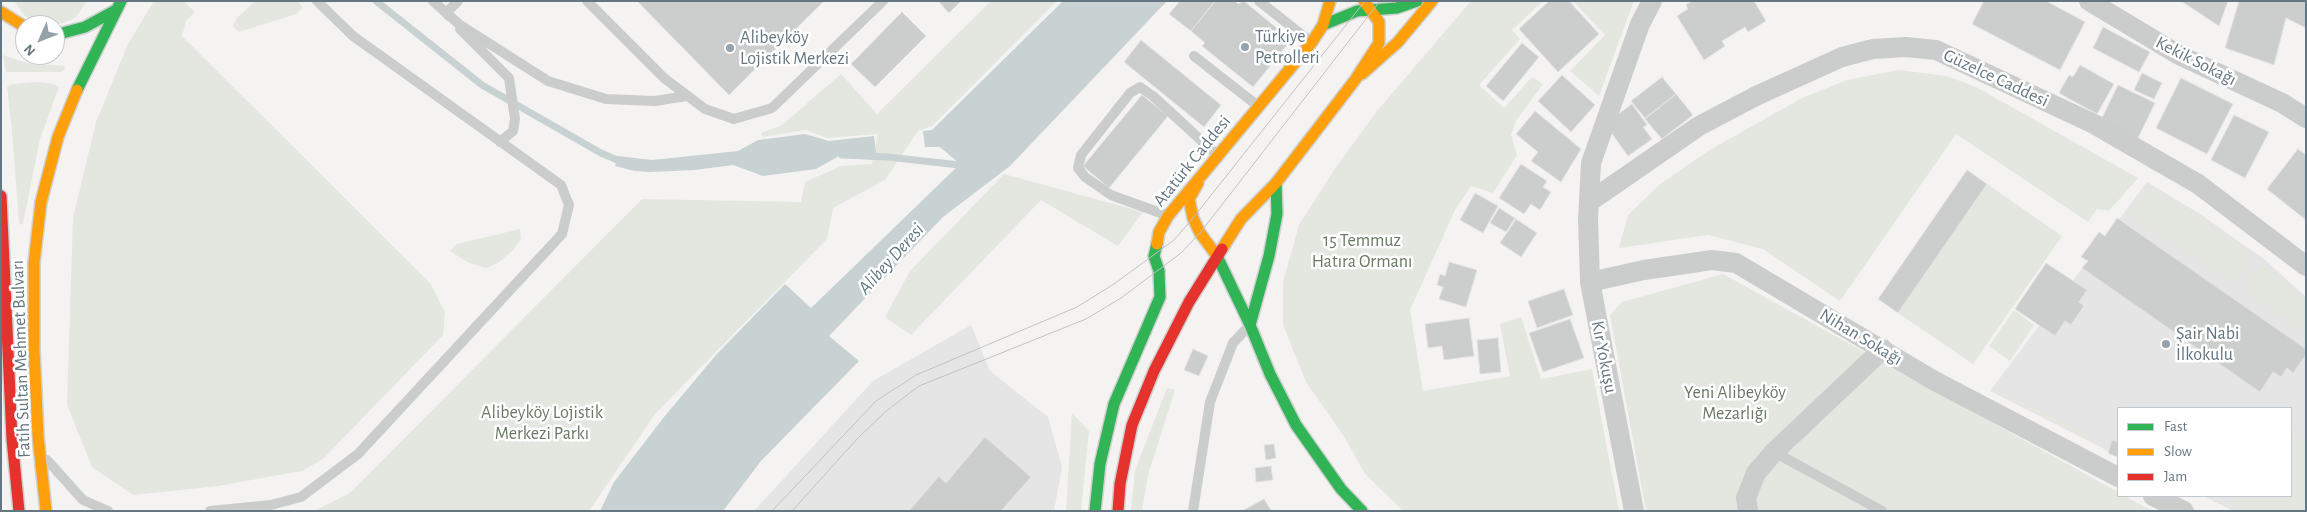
<!DOCTYPE html>
<html>
<head>
<meta charset="utf-8">
<style>
	body { margin:0 }
	#map { position:relative; width:2307px; height:512px; overflow:hidden; background:#f4f3f2; font-family:"Alegreya Sans",sans-serif }
	canvas { display:block }
	.frame { position:absolute; inset:0; border:2px solid #647681; pointer-events:none }
	.legend { position:absolute; left:2117px; top:407px; width:175px; height:90px; box-sizing:border-box; background:#fff; border:1px solid #c1c8cd; margin:0; padding:6px 9px; list-style:none; font-size:15px; color:#647681 }
	.legend li { display:flex; align-items:center; gap:10px; height:25px }
	.legend b { width:25px; border:1px solid #c1c8cd }
	.north { position:absolute; left:15px; top:15px; width:50px; height:50px; box-sizing:border-box; background:#fff; border:1px solid #c1c8cd; border-radius:50%; rotate:226deg; font-size:14px; font-weight:700; line-height:20px; text-align:center; color:#647681 }
	.north::after { content:''; display:block; margin:auto; width:18px; height:22px; background:#96a2a9; clip-path:polygon(50% 0,100% 100%,50% 72%,0 100%) }
</style>
</head>
<body>
<div id="map">
<canvas width="2307" height="512"></canvas>
<div class="frame"></div>
<ul class="legend">
<li><b style="height:6px;background:#30b455"></b>Fast</li>
<li><b style="height:6px;background:#ff9f0a"></b>Slow</li>
<li><b style="height:6px;background:#e5322d"></b>Jam</li>
</ul>
<div class="north">N</div>
</div>
<script>
const ctx = document.querySelector('canvas').getContext('2d');
ctx.lineJoin = 'round';
function fill(path, color) {
  ctx.fillStyle = color;
  ctx.fill(path, 'evenodd');
}
function toPath(rows) {
  const path = new Path2D();
  for (const r of rows) {
    path.moveTo(r[0], r[1]);
    for (let i = 2; i < r.length; i += 2) path.lineTo(r[i], r[i + 1]);
  }
  return path;
}
function trace(path, color, width, dash) {
  ctx.strokeStyle = color;
  ctx.lineWidth = width;
  ctx.lineCap = dash ? 'butt' : 'round';
  ctx.setLineDash(dash || []);
  ctx.stroke(path);
}
function label(font, color, halo, rows, align = 'center') {
  ctx.font = font + ' "Alegreya Sans",sans-serif';
  ctx.lineWidth = 5;
  ctx.setLineDash([]);
  ctx.textBaseline = 'middle';
  ctx.strokeStyle = halo;
  ctx.fillStyle = color;
  for (const [text, x, y, turn = 0] of rows) {
    ctx.save();
    ctx.translate(x, y);
    ctx.rotate((+turn || 0) * Math.PI / 180);
    ctx.textAlign = isNaN(turn) ? turn : align;
    if (halo) ctx.strokeText(text, 0, 0);
    ctx.fillText(text, 0, 0);
    ctx.restore();
  }
}
const built = toPath([
	[2147,182,2200,214,2264,259,2306,297,2306,511,2233,511,2203,496,2291,496,2291,408,2118,408,2118,456,1990,391],
	[971,325,990,371,1048,417,1062,467,1054,511,754,511,873,381]
]);
const green = toPath([
	[14,1,87,1,76,17,64,23,42,25,24,15],
	[154,1,184,1,195,12,186,21,182,36,430,283,445,312,443,335,323,459,302,471,218,486,133,495,92,467,67,405,73,218,96,122,128,44],
	[255,1,297,1,303,7,296,14,239,32,233,26,237,18],
	[991,1,1057,1,932,126,918,131,885,180,833,208,827,239,655,414,589,511,314,511,350,493,642,199,801,202,805,182,841,166,872,164,878,134,827,138,806,130,762,137,761,133,782,125,841,74,877,114],
	[1471,1,1543,1,1512,30,1520,39,1479,85,1504,108,1532,77,1543,84,1516,121,1511,135,1517,155,1493,193,1471,186,1455,210,1410,310,1423,391,1510,376,1500,324,1521,317,1541,379,1592,369,1619,511,1403,511,1365,474,1345,438,1306,382,1283,325,1283,282,1299,225,1336,167,1377,111],
	[1573,1,1634,1,1599,96,1570,71,1605,35],
	[3,55,26,63,64,66,65,70,61,72,6,72],
	[1899,70,1947,76,1976,87,2138,178,2109,211,2097,209,2088,222,1956,134,1840,301,1763,249,1708,235,1619,248,1628,215,1659,185,1708,151,1802,98,1847,80],
	[38,82,54,84,59,87,40,139,23,224,21,225,19,223,12,131,7,87,13,84],
	[1004,174,1143,212,1118,246,1041,200,911,335,885,317,910,271],
	[1987,184,2062,236,1973,364,1898,313],
	[2147,186,2197,215,2255,256,2233,283,2126,214],
	[520,229,521,239,513,250,498,263,486,268,469,263,450,251,457,244],
	[2263,262,2306,302,2306,344,2304,342,2305,333,2241,289],
	[1723,274,2118,492,2118,496,2125,496,2152,511,1646,511,1610,315,1622,302],
	[2014,310,2034,325,2010,361,1989,346],
	[1998,385,2087,433,2090,440,1993,390],
	[1167,388,1175,390,1148,475,1142,511,1131,511,1135,470],
	[1072,413,1089,431,1081,511,1066,511],
	[2296,430,2306,444,2306,511,2243,511,2234,503,2239,496,2291,496,2291,436]
]);
const water = toPath([
	[1063,1,1167,1,1010,166,943,217,829,336,859,361,761,461,723,511,600,511,614,482,664,417,716,355,785,284,811,308,960,164,940,147,925,147,923,131,932,130],
	[805,134,829,141,874,136,876,153,839,156,816,169,763,176,733,165,695,170,650,172,635,171,615,166,618,156,652,160,738,151,758,140]
]);
const stream = toPath([
	[376,1,482,85,601,153,624,163],
	[842,155,888,157,968,166]
]);
const building = toPath([
	[637,1,824,1,729,95,637,1],
	[938,1,961,1,949,13,938,1],
	[1180,1,1215,1,1191,31,1169,14,1180,1],
	[1215,1,1235,1,1238,4,1244,1,1291,40,1253,87,1202,46,1205,43,1191,31,1215,1],
	[1549,1,1569,1,1599,34,1558,72,1519,29,1549,1],
	[1692,1,1754,1,1766,21,1748,32,1745,27,1722,41,1725,46,1704,60,1677,16,1688,9,1686,5,1692,1],
	[1984,1,2046,1,2085,22,2060,70,1972,24,1984,1],
	[2181,1,2228,1,2219,26,2181,1],
	[2239,1,2306,1,2306,28,2286,18,2274,65,2225,48,2239,1],
	[902,12,926,36,875,87,851,64,902,12],
	[2103,27,2150,52,2139,72,2093,48,2103,27],
	[1141,40,1221,105,1204,127,1124,62,1141,40],
	[1522,43,1539,57,1503,101,1486,86,1522,43],
	[2080,65,2114,84,2097,114,2059,93,2069,75,2073,77,2080,65],
	[2142,73,2162,83,2154,99,2134,90,2142,73],
	[1562,75,1595,105,1571,132,1538,101,1562,75],
	[1662,77,1676,94,1645,118,1631,101,1662,77],
	[2181,78,2233,104,2207,154,2156,128,2181,78],
	[2118,85,2155,103,2138,138,2101,120,2118,85],
	[1676,94,1693,115,1662,139,1645,119,1676,94],
	[1142,95,1168,116,1109,188,1083,166,1142,95],
	[1632,104,1647,125,1643,127,1652,139,1628,156,1605,124,1632,104],
	[1535,111,1581,149,1561,182,1531,161,1538,152,1516,134,1535,111],
	[2234,115,2269,132,2245,178,2211,160,2234,115],
	[2298,149,2306,155,2306,220,2267,189,2298,149],
	[1521,164,1547,181,1543,187,1551,192,1540,210,1531,204,1524,214,1499,198,1521,164],
	[1967,170,1987,184,1898,313,1878,299,1967,170],
	[1475,193,1498,206,1483,233,1460,220,1475,193],
	[1499,208,1515,218,1506,232,1490,223,1499,208],
	[2117,218,2306,349,2306,355,2293,373,2287,368,2281,377,2273,372,2260,392,2082,268,2088,261,2081,257,2099,232,2105,236,2117,218],
	[1516,219,1537,233,1521,257,1500,243,1516,219],
	[1449,262,1477,270,1466,307,1439,299,1443,287,1437,285,1440,274,1445,276,1449,262],
	[2046,263,2087,290,2079,302,2084,306,2071,325,2065,321,2055,336,2015,309,2046,263],
	[1564,289,1573,315,1537,328,1528,301,1564,289],
	[1469,318,1474,356,1444,360,1442,346,1428,348,1425,324,1469,318],
	[1570,319,1584,358,1543,372,1529,333,1570,319],
	[1498,338,1501,372,1480,374,1477,340,1498,338],
	[1193,349,1208,356,1199,376,1184,370,1193,349],
	[985,437,1031,477,1001,511,909,511,939,476,946,483,985,437],
	[2112,440,2118,442,2117,457,2108,453,2112,440],
	[1274,444,1276,458,1266,460,1264,445,1274,444],
	[1271,466,1273,480,1256,482,1255,468,1271,466],
	[1264,499,1271,510,1278,511,1242,511,1264,499]
]);
const lane = toPath([
	[433,1,460,25,548,81,606,99,655,101,687,96],
	[587,1,664,78,705,109,734,119,772,108,883,1],
	[1259,1,1311,42],
	[449,16,446,13,458,1],
	[460,29,509,78,515,119,513,131,500,142],
	[1194,56,1258,106],
	[1166,215,1111,195,1085,177,1078,168,1081,155,1130,93,1140,87,1153,96,1217,155],
	[1774,452,1882,511],
	[47,460,83,500,108,511],
	[210,511,271,505,301,497,358,454,562,234,569,205,561,185,353,36,317,1],
	[1193,511,1210,402,1233,343,1249,326]
]);
const street = toPath([
	[2089,1,2179,55,2282,103,2306,118],
	[1589,202,1699,126,1756,96,1842,57,1873,49,1906,47,1936,50,2094,124,2198,184,2306,266],
	[1590,282,1644,270,1712,260,1736,263,1933,380,2118,477],
	[2153,496,2184,511],
	[1634,511,1590,282,1588,219,1591,163,1640,24,1652,1],
	[1748,511,1746,498,1756,473,1774,452,1883,349]
]);
const fast = toPath([
	[1323,25,1357,11,1397,8,1417,1],
	[55,35,85,27,116,10],
	[77,90,121,1],
	[1217,256,1250,325,1270,374,1296,425,1341,489,1362,511],
	[1250,325,1269,256,1277,214,1276,183],
	[1095,511,1100,464,1114,404,1160,297,1159,271,1154,256,1157,244]
]);
const slow = toPath([
	[1,12,25,27],
	[1362,74,1398,42,1432,1],
	[1198,183,1189,199,1193,218,1200,233,1217,256],
	[1157,244,1159,232,1168,216,1312,42,1323,25,1330,1],
	[1222,249,1241,219,1276,183,1355,80,1379,43,1379,22,1364,1],
	[46,511,38,436,34,349,34,263,41,202,58,137,77,90]
]);
const jam = toPath([
	[1,196,12,439,19,511],
	[1118,511,1120,484,1132,425,1154,371,1189,302,1222,249]
]);
const tram = toPath([
	[772,511,876,401,916,375,1077,307,1114,284,1174,240,1193,218,1365,1],
	[792,511,857,439,885,412,919,386,1086,319,1121,298,1181,253,1200,233,1380,1]
]);
const markers = [
	[1245,47,5,"#96a2a9"],
	[730,48,5,"#96a2a9"],
	[2166,344,5,"#96a2a9"]
];
const poiNames = [
	["Türkiye",1255,37],
	["Petrolleri",1255,58],
	["Alibeyköy",740,38],
	["Lojistik Merkezi",740,59],
	["Şair Nabi",2176,334],
	["İlkokulu",2176,355]
];
const streetNames = [
	["Kekik Sokağı",2196,61,27],
	["Güzelce Caddesi",1996,78,25],
	["Atatürk Caddesi",1192,161,-51],
	["Nihan Sokağı",1861,337,31],
	["Kır Yokuşu",1604,357,79],
	["Fatih Sultan Mehmet Bulvarı",21,359,-92]
];
const parkNames = [
	["15 Temmuz",1362,241],
	["Hatıra Ormanı",1362,262],
	["Yeni Alibeyköy",1735,393],
	["Mezarlığı",1735,414],
	["Alibeyköy Lojistik",542,413],
	["Merkezi Parkı",542,434]
];
const waterNames = [
	["Alibey Deresi",891,259,-48]
];
fill(built, '#e4e5e4');
fill(green, '#e4e6e0');
fill(water, '#c8d2d3');
trace(stream, '#c8d2d3', 7);
fill(building, '#cccdcd');
trace(building, '#e3e2e2', 1);
trace(fast, '#cfd0d0', 14);
trace(slow, '#cfd0d0', 14);
trace(jam, '#cfd0d0', 14);
trace(lane, '#cbcdcd', 10);
trace(street, '#cbcdcd', 20);
trace(fast, '#30b455', 11);
trace(slow, '#ff9f0a', 11);
trace(jam, '#e5322d', 11);
trace(tram, '#c1c2c2', 1);
for (const [x, y, r, color] of markers) {
  const dot = new Path2D();
  dot.arc(x, y, r, 0, 2 * Math.PI);
  ctx.fillStyle = color;
  ctx.fill(dot);
  trace(dot, '#fff', 2);
}
label('18px', '#647681', '#fff', poiNames, 'left');
label('18px', '#647681', '#fff', streetNames);
label('18px', '#697963', '#fff', parkNames);
label('italic 19px', '#5f787f', '#fff', waterNames);
</script>
</body>
</html>
